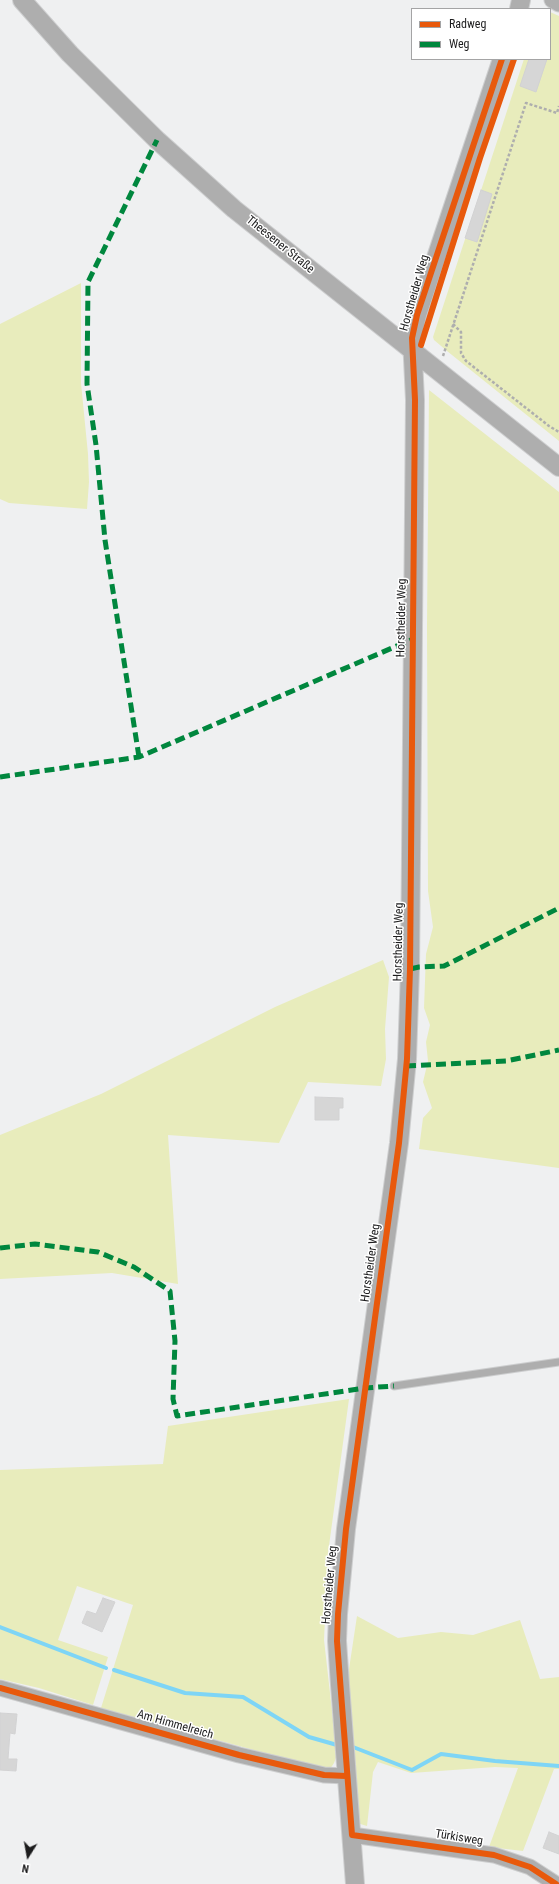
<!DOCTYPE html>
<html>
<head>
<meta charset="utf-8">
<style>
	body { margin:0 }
	#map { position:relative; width:559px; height:1884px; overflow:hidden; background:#eff0f1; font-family:"Roboto Condensed",sans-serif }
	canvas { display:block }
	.legend { position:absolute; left:411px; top:8px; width:140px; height:52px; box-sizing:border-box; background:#fff; border:1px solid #a4a4a5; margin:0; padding:5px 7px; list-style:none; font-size:12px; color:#1c1c1d }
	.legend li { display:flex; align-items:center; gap:8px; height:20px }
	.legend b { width:20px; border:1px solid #a4a4a5 }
	.north { position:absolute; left:8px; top:1836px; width:40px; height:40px; -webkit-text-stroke:3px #fff; paint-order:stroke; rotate:191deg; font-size:11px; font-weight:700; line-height:16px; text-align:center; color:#1c1c1d }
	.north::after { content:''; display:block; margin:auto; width:14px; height:18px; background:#1c1c1d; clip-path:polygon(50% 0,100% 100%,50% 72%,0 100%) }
</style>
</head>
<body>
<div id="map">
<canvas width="559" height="1884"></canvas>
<ul class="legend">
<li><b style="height:5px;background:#e8590c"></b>Radweg</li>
<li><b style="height:5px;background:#00873e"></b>Weg</li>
</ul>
<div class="north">N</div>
</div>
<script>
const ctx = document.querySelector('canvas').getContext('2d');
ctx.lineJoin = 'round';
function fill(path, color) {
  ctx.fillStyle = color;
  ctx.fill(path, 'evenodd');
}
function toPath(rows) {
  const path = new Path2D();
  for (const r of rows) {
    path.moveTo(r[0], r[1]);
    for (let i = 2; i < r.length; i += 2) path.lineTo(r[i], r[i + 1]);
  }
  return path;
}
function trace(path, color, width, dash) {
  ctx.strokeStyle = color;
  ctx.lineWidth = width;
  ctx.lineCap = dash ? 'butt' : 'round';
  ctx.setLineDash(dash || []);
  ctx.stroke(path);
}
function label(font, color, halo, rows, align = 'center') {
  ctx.font = font + ' "Roboto Condensed",sans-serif';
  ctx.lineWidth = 3;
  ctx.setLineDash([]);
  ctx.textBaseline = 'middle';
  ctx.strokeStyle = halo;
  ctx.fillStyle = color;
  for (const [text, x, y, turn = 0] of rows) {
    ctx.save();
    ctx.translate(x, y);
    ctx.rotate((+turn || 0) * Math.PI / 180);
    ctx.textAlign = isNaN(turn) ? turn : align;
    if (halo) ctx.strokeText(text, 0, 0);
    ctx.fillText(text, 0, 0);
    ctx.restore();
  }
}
const green = toPath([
	[550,12,559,16,559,441,447,351,434,340,433,337,524,59,550,59],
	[81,283,81,383,88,454,89,482,87,509,9,503,0,499,0,324],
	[429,390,559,492,559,1168,419,1149,423,1118,432,1108,423,1082,428,1061,426,1042,430,1025,424,1008,426,954,433,927,428,891,427,627],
	[383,960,389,977,385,1029,386,1059,381,1086,308,1082,279,1143,168,1135,178,1284,112,1273,0,1279,0,1135,101,1094,275,1007],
	[349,1399,328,1553,324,1640,337,1755,334,1763,330,1769,323,1769,101,1708,133,1605,77,1586,58,1640,108,1657,93,1705,39,1688,0,1679,0,1470,163,1464,168,1426],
	[357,1616,398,1638,441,1632,473,1635,520,1620,540,1679,559,1677,559,1769,554,1769,523,1851,489,1847,518,1768,495,1767,411,1773,378,1762,373,1772,367,1826,357,1823,346,1689]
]);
const stream = toPath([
	[0,1627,106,1668],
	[114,1670,185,1693,243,1697,309,1737,337,1745],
	[353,1747,412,1770,441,1754,495,1761,559,1766]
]);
const building = toPath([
	[529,59,547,59,536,92,520,86,529,59],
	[481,190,492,194,477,242,465,238,481,190],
	[315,1097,343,1098,343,1108,339,1108,339,1120,315,1120,315,1097],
	[103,1598,115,1602,102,1632,82,1623,87,1611,96,1614,103,1598],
	[0,1713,17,1714,15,1734,10,1733,8,1759,17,1759,16,1771,0,1770,0,1713],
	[549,1832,559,1836,559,1854,543,1848,549,1832]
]);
const path = toPath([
	[453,324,461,332,461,353,466,361,549,426,559,432],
	[443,356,526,103,557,113,559,106]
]);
const service = toPath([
	[394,1386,559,1362]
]);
const minor = toPath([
	[552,0,559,4],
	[0,1688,239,1755,324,1775,346,1776],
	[352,1835,494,1855,530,1867,556,1884]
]);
const tertiary = toPath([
	[22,0,70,54,157,140,234,209,559,467],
	[519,9,521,0],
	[355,1884,340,1685,337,1641,338,1614,346,1529,399,1143,407,1059,410,969,415,400,412,338,417,315,502,59]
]);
const quiet = toPath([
	[139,757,105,540,96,445,87,384,88,282,157,140],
	[0,777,139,757,413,639],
	[410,969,419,967,444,966,559,908],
	[406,1066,506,1061,559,1050],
	[0,1248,35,1244,98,1252,134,1267,170,1291,175,1341,173,1399,177,1416,365,1388,394,1386]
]);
const cycleway = toPath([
	[502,59,417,315,412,338,415,400,410,969,407,1059,399,1143,346,1529,338,1614,337,1641,352,1835,494,1855,530,1867,556,1884],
	[421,345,480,158,514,59],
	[0,1688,239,1755,324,1775,346,1776]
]);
const streetNames = [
	["Theesener Straße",280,245,39],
	["Horstheider Weg",415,293,-74],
	["Horstheider Weg",402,618,-89],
	["Horstheider Weg",399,942,-89],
	["Horstheider Weg",371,1263,-82],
	["Horstheider Weg",330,1585,-85],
	["Am Himmelreich",175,1725,16],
	["Türkisweg",459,1838,9]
];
fill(green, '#e8ecbc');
trace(stream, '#7ed5f6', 4);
fill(building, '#d6d6d6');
trace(building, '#d2d2d3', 1);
trace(service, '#cdcecf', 9);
trace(minor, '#cdcecf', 17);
trace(tertiary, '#cdcecf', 20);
trace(path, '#aeaeae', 2.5, [3, 2]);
trace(service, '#aeaeae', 7);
trace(minor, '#aeaeae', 15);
trace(tertiary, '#aeaeae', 18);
trace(quiet, '#00873e', 5, [10, 5]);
trace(cycleway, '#e8590c', 6);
label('12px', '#1c1c1d', '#fff', streetNames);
</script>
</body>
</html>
